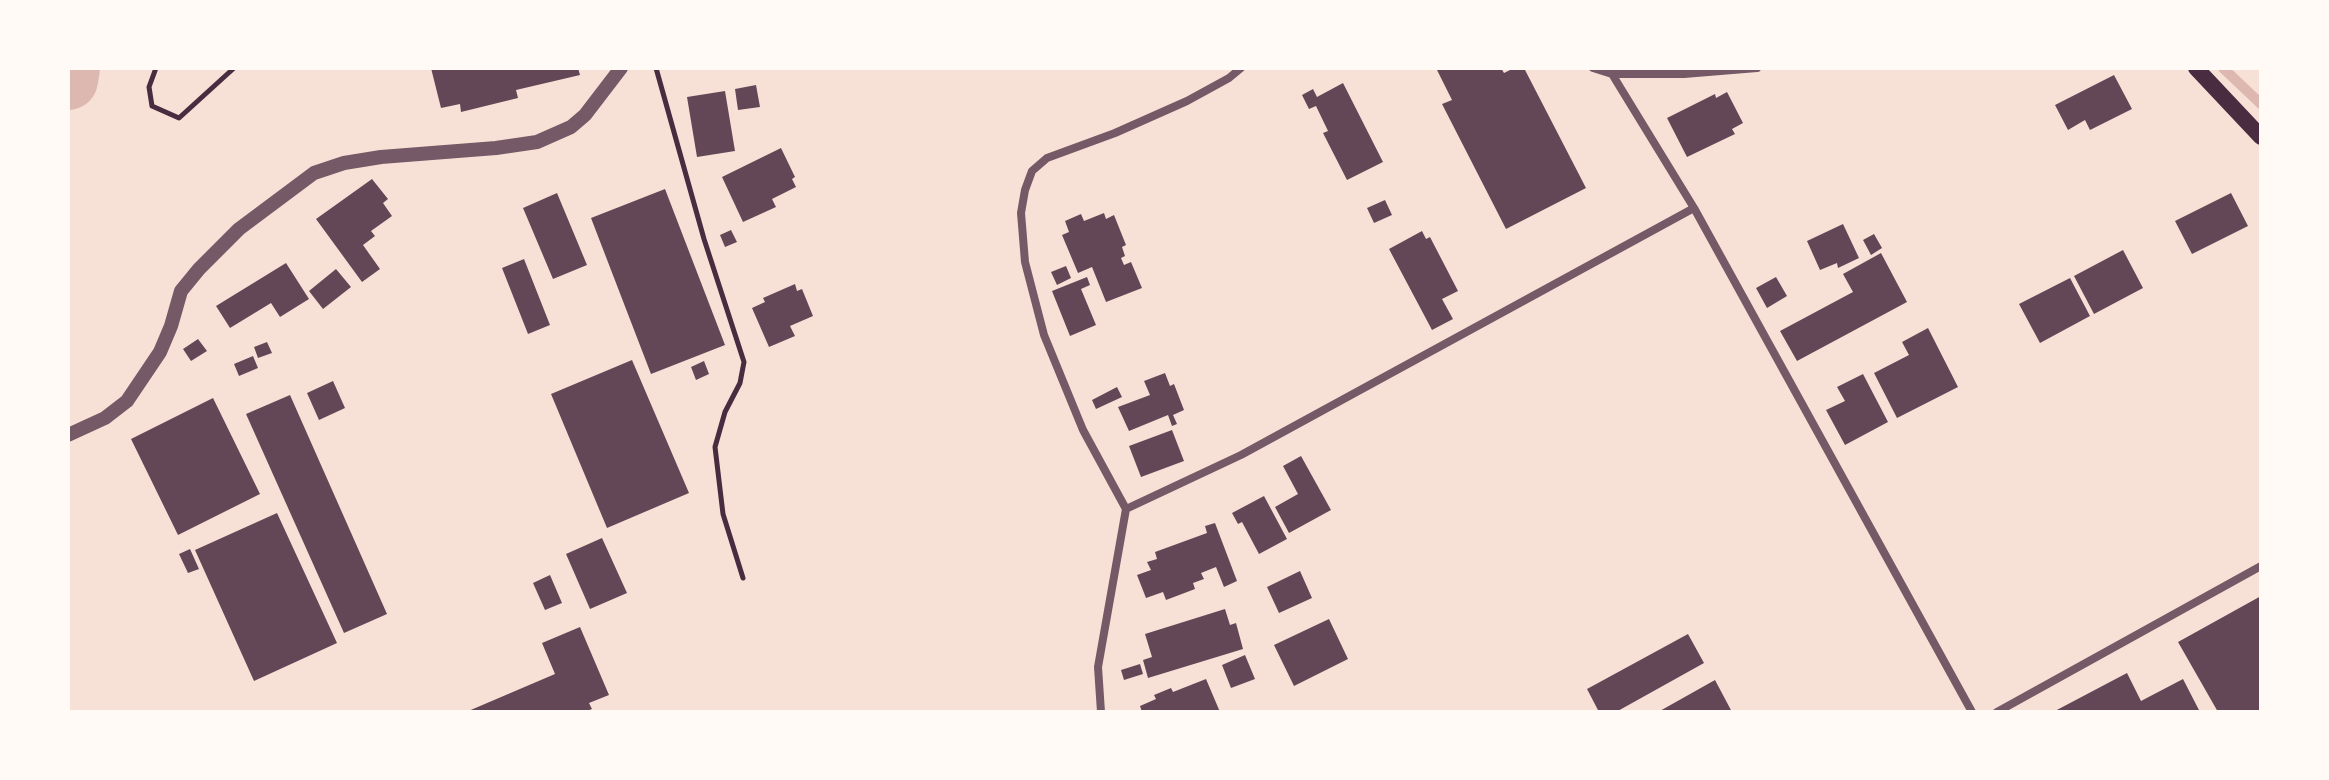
<!DOCTYPE html>
<html>
<head>
<meta charset="utf-8">
<style>
	body { margin:0 }
	#map { position:relative; width:2329px; height:780px; overflow:hidden; background:#f7e1d7; font-family:"DM Sans",sans-serif }
	canvas { display:block }
	.frame { position:absolute; inset:0; border:70px solid #fffaf5; pointer-events:none }
</style>
</head>
<body>
<div id="map">
<canvas width="2329" height="780"></canvas>
<div class="frame"></div>
</div>
<script>
const ctx = document.querySelector('canvas').getContext('2d');
ctx.lineJoin = 'round';
function toPath(rows) {
  const path = new Path2D();
  for (const r of rows) {
    path.moveTo(r[0], r[1]);
    for (let i = 2; i < r.length; i += 2) path.lineTo(r[i], r[i + 1]);
  }
  return path;
}
function trace(path, color, width, dash) {
  ctx.strokeStyle = color;
  ctx.lineWidth = width;
  ctx.lineCap = dash ? 'butt' : 'round';
  ctx.setLineDash(dash || []);
  ctx.stroke(path);
}
function fill(path, color) {
  ctx.fillStyle = color;
  ctx.fill(path, 'evenodd');
}
const stream = toPath([
	[2223,68,2261,104]
]);
const river = toPath([
	[68,80,70,68]
]);
const building = toPath([
	[431,68,578,68,580,75,516,90,518,98,461,112,460,104,441,108],
	[1436,68,1501,68,1504,73,1514,68,1524,68,1586,188,1506,229,1442,104,1452,100],
	[2114,75,2132,109,2090,130,2085,120,2068,130,2055,105],
	[1343,83,1383,162,1347,180,1323,133,1328,131,1316,106,1309,109,1302,95,1313,89,1317,97],
	[756,85,760,107,738,110,735,89],
	[725,91,735,151,697,157,687,97],
	[1727,92,1743,123,1732,129,1735,134,1687,157,1667,118,1715,94,1716,98],
	[781,148,795,177,792,179,796,187,772,199,776,207,743,222,722,177],
	[372,179,388,199,383,203,392,216,371,231,375,236,363,245,380,269,362,282,316,219],
	[665,189,725,345,651,374,591,218],
	[557,193,587,265,553,279,523,208],
	[2231,193,2248,226,2192,254,2175,221],
	[1385,200,1392,215,1374,223,1367,208],
	[1104,213,1106,219,1114,215,1126,245,1122,247,1125,256,1121,258,1124,265,1131,262,1142,288,1106,302,1092,267,1078,273,1062,235,1069,232,1065,221,1081,214,1084,221],
	[1843,224,1859,258,1838,268,1837,263,1820,270,1807,241],
	[731,230,737,242,725,247,720,235],
	[1422,231,1426,239,1430,237,1458,291,1442,299,1453,319,1432,330,1389,249],
	[1874,234,1882,248,1871,255,1863,240],
	[2123,250,2143,288,2094,314,2074,276],
	[1881,253,1907,302,1797,361,1780,331,1853,292,1843,274],
	[524,259,550,325,528,334,502,268],
	[286,263,309,299,280,317,271,303,230,328,216,306],
	[1066,266,1071,278,1057,285,1051,272],
	[336,269,351,287,323,309,309,291],
	[1087,277,1090,285,1081,289,1096,325,1070,336,1052,291],
	[1776,277,1787,296,1767,308,1756,288],
	[2070,278,2090,316,2040,343,2019,304],
	[795,284,797,291,802,289,813,316,790,326,795,336,769,347,752,308,765,302,763,298],
	[1928,328,1958,387,1897,418,1874,373,1909,355,1902,342],
	[198,339,207,351,191,361,183,349],
	[267,342,272,353,258,358,254,347],
	[253,356,258,368,239,376,234,364],
	[632,360,689,493,607,528,551,394],
	[704,361,709,374,696,380,691,367],
	[1165,373,1170,386,1174,384,1184,410,1173,415,1177,424,1172,426,1168,415,1129,431,1118,407,1150,395,1144,381],
	[1863,374,1888,422,1845,445,1826,410,1845,401,1837,387],
	[333,381,345,408,319,420,307,393],
	[1117,387,1122,397,1096,409,1092,400],
	[290,395,387,614,344,633,246,414],
	[213,398,260,494,178,535,131,439],
	[1172,430,1184,461,1141,477,1129,446],
	[1301,456,1331,510,1289,533,1275,507,1298,494,1283,466],
	[1264,496,1287,539,1259,554,1242,522,1238,524,1232,513],
	[277,513,337,643,254,681,195,550],
	[1215,523,1237,581,1224,587,1216,567,1201,573,1204,579,1193,583,1195,589,1166,600,1163,592,1146,598,1137,575,1151,570,1147,562,1157,559,1155,552,1207,533,1205,526],
	[602,538,627,593,590,609,566,554],
	[190,549,199,569,188,573,179,554],
	[1300,571,1312,598,1279,613,1267,587],
	[550,575,562,603,545,610,533,583],
	[2261,596,2261,712,2218,712,2178,642],
	[1225,609,1230,625,1236,623,1243,649,1148,678,1143,660,1152,657,1145,634],
	[1329,619,1348,659,1294,686,1274,645],
	[580,627,609,695,589,703,592,709,584,712,466,712,555,674,542,643],
	[1688,634,1704,663,1616,712,1599,712,1587,689],
	[1245,655,1255,679,1231,688,1222,665],
	[1140,664,1143,674,1124,680,1121,670],
	[2127,673,2141,701,2183,679,2200,712,2053,712],
	[1206,679,1220,712,1142,712,1140,706,1156,699,1154,695,1171,688,1173,692],
	[1715,680,1732,712,1658,712]
]);
const path = toPath([
	[156,68,149,87,152,106,179,118,234,68],
	[656,68,704,239,744,362,740,383,725,412,715,447,723,514,743,578]
]);
const minor = toPath([
	[1593,68,1612,74,1684,74,1757,68],
	[1612,74,1694,208,1972,712],
	[1126,509,1241,455,1694,208],
	[1101,712,1098,667,1126,509,1083,430,1044,335,1025,262,1021,213,1025,190,1032,171,1047,158,1115,133,1187,101,1229,78,1241,68],
	[1997,712,2261,566]
]);
const tertiary = toPath([
	[68,435,105,418,127,401,160,352,171,326,181,291,199,269,239,229,314,173,344,163,381,157,496,148,537,142,571,127,585,115,621,68]
]);
const secondary = toPath([
	[2196,68,2261,137]
]);
trace(stream, '#dcb8b0', 10);
trace(river, '#dcb8b0', 60);
fill(building, '#644757');
trace(path, '#4a2c40', 5);
trace(minor, '#755966', 8);
trace(tertiary, '#755966', 14);
trace(secondary, '#4a2c40', 16);
</script>
</body>
</html>
